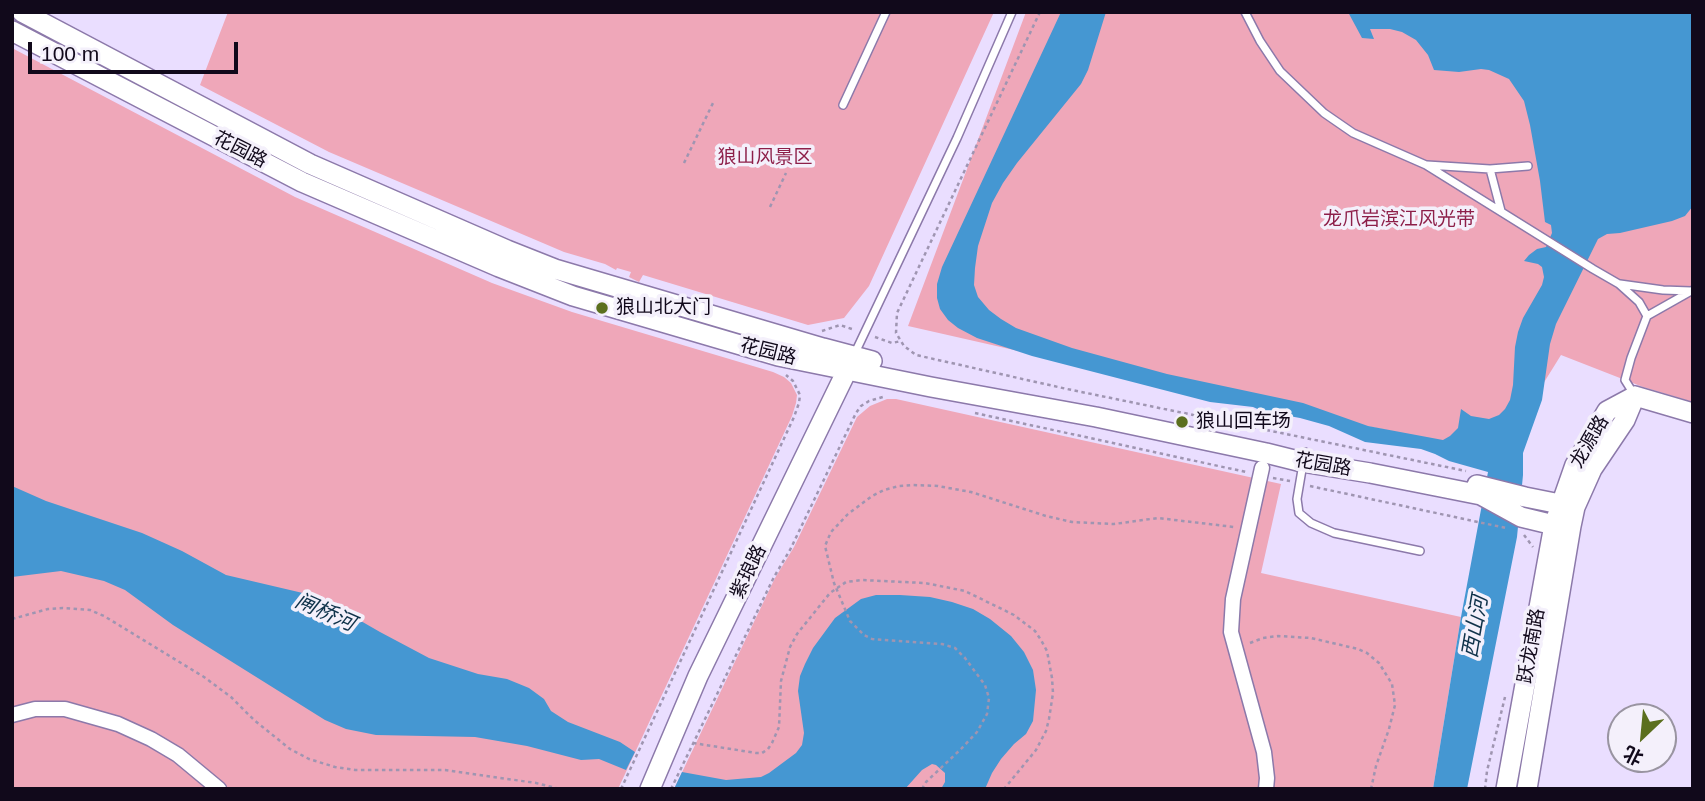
<!DOCTYPE html>
<html>
<head>
<meta charset="utf-8">
<style>
	body { margin:0 }
	#map { position:relative; width:1705px; height:801px; overflow:hidden; background:#eadeff; font-family:Helvetica,"Noto Sans SC",sans-serif }
	canvas { display:block }
	.frame { position:absolute; inset:0; border:14px solid #11091b; pointer-events:none }
	.north { position:absolute; left:1607px; top:703px; width:70px; height:70px; box-sizing:border-box; background:#f4f0fb; border:2px solid #9994a1; border-radius:50%; rotate:206deg; font-size:19px; font-weight:700; line-height:28px; text-align:center; color:#11091b }
	.north::after { content:''; display:block; margin:auto; width:24px; height:32px; background:#5b6f1e; clip-path:polygon(50% 0,100% 100%,50% 72%,0 100%) }
	.scale { position:absolute; left:28px; top:42px; width:210px; height:32px; box-sizing:border-box; border:4px solid #11091b; border-top:0; padding-left:9px; font-size:21px; line-height:24px; white-space:nowrap; color:#11091b; -webkit-text-stroke:5px #f4f0fb; paint-order:stroke }
</style>
</head>
<body>
<div id="map">
<canvas width="1705" height="801"></canvas>
<div class="frame"></div>
<div class="north">北</div>
<div class="scale">100 m</div>
</div>
<script>
const ctx = document.querySelector('canvas').getContext('2d');
ctx.lineJoin = 'round';
function fill(path, color) {
  ctx.fillStyle = color;
  ctx.fill(path, 'evenodd');
}
function toPath(rows) {
  const path = new Path2D();
  for (const r of rows) {
    path.moveTo(r[0], r[1]);
    for (let i = 2; i < r.length; i += 2) path.lineTo(r[i], r[i + 1]);
  }
  return path;
}
function trace(path, color, width, dash) {
  ctx.strokeStyle = color;
  ctx.lineWidth = width;
  ctx.lineCap = dash ? 'butt' : 'round';
  ctx.setLineDash(dash || []);
  ctx.stroke(path);
}
function label(font, color, halo, rows, align = 'center') {
  ctx.font = font + ' Helvetica,"Noto Sans SC",sans-serif';
  ctx.lineWidth = 7;
  ctx.setLineDash([]);
  ctx.textBaseline = 'middle';
  ctx.strokeStyle = halo;
  ctx.fillStyle = color;
  for (const [text, x, y, turn = 0] of rows) {
    ctx.save();
    ctx.translate(x, y);
    ctx.rotate((+turn || 0) * Math.PI / 180);
    ctx.textAlign = isNaN(turn) ? turn : align;
    if (halo) ctx.strokeText(text, 0, 0);
    ctx.fillText(text, 0, 0);
    ctx.restore();
  }
}
const green = toPath([
	[228,12,994,12,869,286,844,318,808,325,643,275,639,282,629,277,631,272,617,268,616,270,605,264,564,252,329,152,200,85],
	[1026,12,1693,12,1693,402,1643,387,1561,355,1517,426,1505,454,1208,394,908,326],
	[12,48,295,197,492,283,572,312,773,372,784,377,791,383,797,395,796,403,792,416,618,789,12,789],
	[887,399,896,399,1281,484,1261,573,1461,617,1433,789,674,789,775,578,794,547,857,417,870,406]
]);
const water = toPath([
	[1061,12,1106,12,1088,70,1081,84,1017,163,1003,183,992,203,978,246,975,268,974,285,978,297,989,310,1001,319,1016,328,1072,348,1167,374,1303,403,1368,426,1443,440,1450,436,1458,428,1461,409,1471,416,1489,419,1499,415,1505,409,1510,400,1513,385,1515,347,1518,332,1523,318,1542,285,1544,277,1542,267,1538,264,1524,261,1529,255,1537,249,1546,247,1552,233,1551,225,1545,222,1540,181,1530,125,1524,101,1509,79,1489,70,1481,69,1459,72,1434,70,1428,55,1416,40,1402,32,1390,29,1370,29,1374,39,1362,38,1348,12,1693,12,1693,206,1685,216,1672,221,1620,233,1607,234,1598,239,1556,324,1550,344,1542,400,1523,453,1523,475,1517,537,1467,789,1433,789,1461,617,1488,472,1449,461,1435,454,1421,449,1365,442,1329,426,1300,418,1262,411,1253,407,1210,402,1032,356,977,338,958,328,948,320,940,309,937,298,937,284,942,267],
	[12,486,46,501,142,533,182,551,226,575,307,594,340,609,380,632,429,658,478,674,507,679,529,688,544,699,551,711,568,722,620,742,635,752,626,770,599,759,581,760,527,746,475,737,376,735,346,729,325,720,173,625,125,590,104,581,61,571,12,577],
	[876,595,900,595,930,597,952,602,973,609,990,619,1011,636,1024,652,1033,670,1036,690,1033,721,1026,734,1014,744,1001,759,992,773,985,789,941,789,945,782,945,773,936,765,932,764,922,770,905,789,674,789,682,772,726,780,761,777,769,773,796,753,802,745,804,733,798,691,800,676,805,664,813,648,835,618,861,599]
]);
const path = toPath([
	[1040,12,897,313,896,333,904,346,916,355,1067,389,1466,471],
	[684,163,713,103],
	[770,207,786,173],
	[822,331,840,325,855,330],
	[875,337,892,343,901,341],
	[975,413,1246,472],
	[1273,478,1290,481],
	[1310,486,1506,528],
	[1524,535,1533,547],
	[12,619,48,609,63,608,90,610,104,616,204,677,231,697,254,720,290,749,309,759,335,767,355,770,445,770,536,783,560,789],
	[1250,643,1263,638,1278,636,1311,638,1358,649,1367,653,1379,663,1392,684,1395,705,1389,729,1376,766,1371,789],
	[693,743,756,753,762,753,768,749,772,743,779,727,781,681,790,647,797,634,830,593,846,582,862,580,925,583,965,591,1014,615,1035,631,1041,640,1047,651,1052,678,1053,693,1049,719,1046,731,1036,750,1004,789],
	[621,789,794,417,799,403,800,395,793,381,786,375],
	[671,789,774,577,790,550,856,413,861,406,869,401,886,396],
	[922,789,926,782,961,749,977,732,987,714,989,698,985,685,965,658,955,648,942,644,872,639,864,635,850,621,834,583,825,546,831,532,848,514,872,496,884,490,899,486,913,485,938,486,971,492,1046,516,1072,522,1114,524,1158,518,1234,527],
	[1485,789,1487,771,1505,697]
]);
const lane = toPath([
	[1245,12,1260,41,1280,71,1324,113,1353,133,1426,165,1593,269,1619,284,1639,302,1647,316],
	[843,105,886,12],
	[1427,165,1490,169,1528,166],
	[1490,169,1501,211],
	[1620,284,1663,290,1691,291],
	[854,355,957,138,1012,12],
	[1635,396,1625,380,1631,358,1647,316,1693,290],
	[1305,452,1297,499,1299,513,1311,523,1334,533,1420,551]
]);
const street = toPath([
	[1262,468,1233,599,1231,632,1264,752,1267,778,1266,789],
	[12,715,35,709,65,709,118,724,151,739,178,755,219,789]
]);
const secondary = toPath([
	[22,12,310,164,507,250,555,269,823,348,872,361],
	[12,31,302,182,499,267,573,296,778,356,931,387,1096,417,1266,453,1302,462,1370,473,1481,495,1521,517,1554,525,1571,526],
	[1477,485,1525,497,1575,507],
	[650,789,698,676,853,358],
	[1506,789,1554,525,1575,465,1607,411,1635,396,1693,413],
	[1527,789,1571,526,1575,507,1592,469,1625,420,1635,396]
]);
const markers = [
	[602,308,7,"#5b6f1e"],
	[1182,422,7,"#5b6f1e"]
];
const streetNames = [
	["花园路",240,150,27],
	["花园路",768,352,14],
	["龙源路",1590,442,-60],
	["花园路",1323,465,10],
	["紫琅路",749,572,-64],
	["跃龙南路",1532,646,-80]
];
const parkNames = [
	["狼山风景区",765,158],
	["龙爪岩滨江风光带",1399,220]
];
const poiNames = [
	["狼山北大门",616,308],
	["狼山回车场",1196,422]
];
const waterNames = [
	["闸桥河",325,613,24],
	["西山河",1476,627,-80]
];
fill(green, '#efa7b9');
fill(water, '#4597d2');
trace(lane, '#8c79aa', 10);
trace(street, '#8c79aa', 17);
trace(secondary, '#8c79aa', 22);
trace(path, '#9f95b1', 2.5, [3.5, 3.5]);
trace(lane, '#fff', 7);
trace(street, '#fff', 14);
trace(secondary, '#fff', 19);
for (const [x, y, r, color] of markers) {
  const dot = new Path2D();
  dot.arc(x, y, r, 0, 2 * Math.PI);
  ctx.fillStyle = color;
  ctx.fill(dot);
  trace(dot, '#f4f0fb', 2.5);
}
label('19px', '#11091b', '#f4f0fb', streetNames);
label('19px', '#8d1f49', '#f4f0fb', parkNames);
label('19px', '#11091b', '#f4f0fb', poiNames, 'left');
label('italic 21px', '#0f324a', '#f4f0fb', waterNames);
</script>
</body>
</html>
